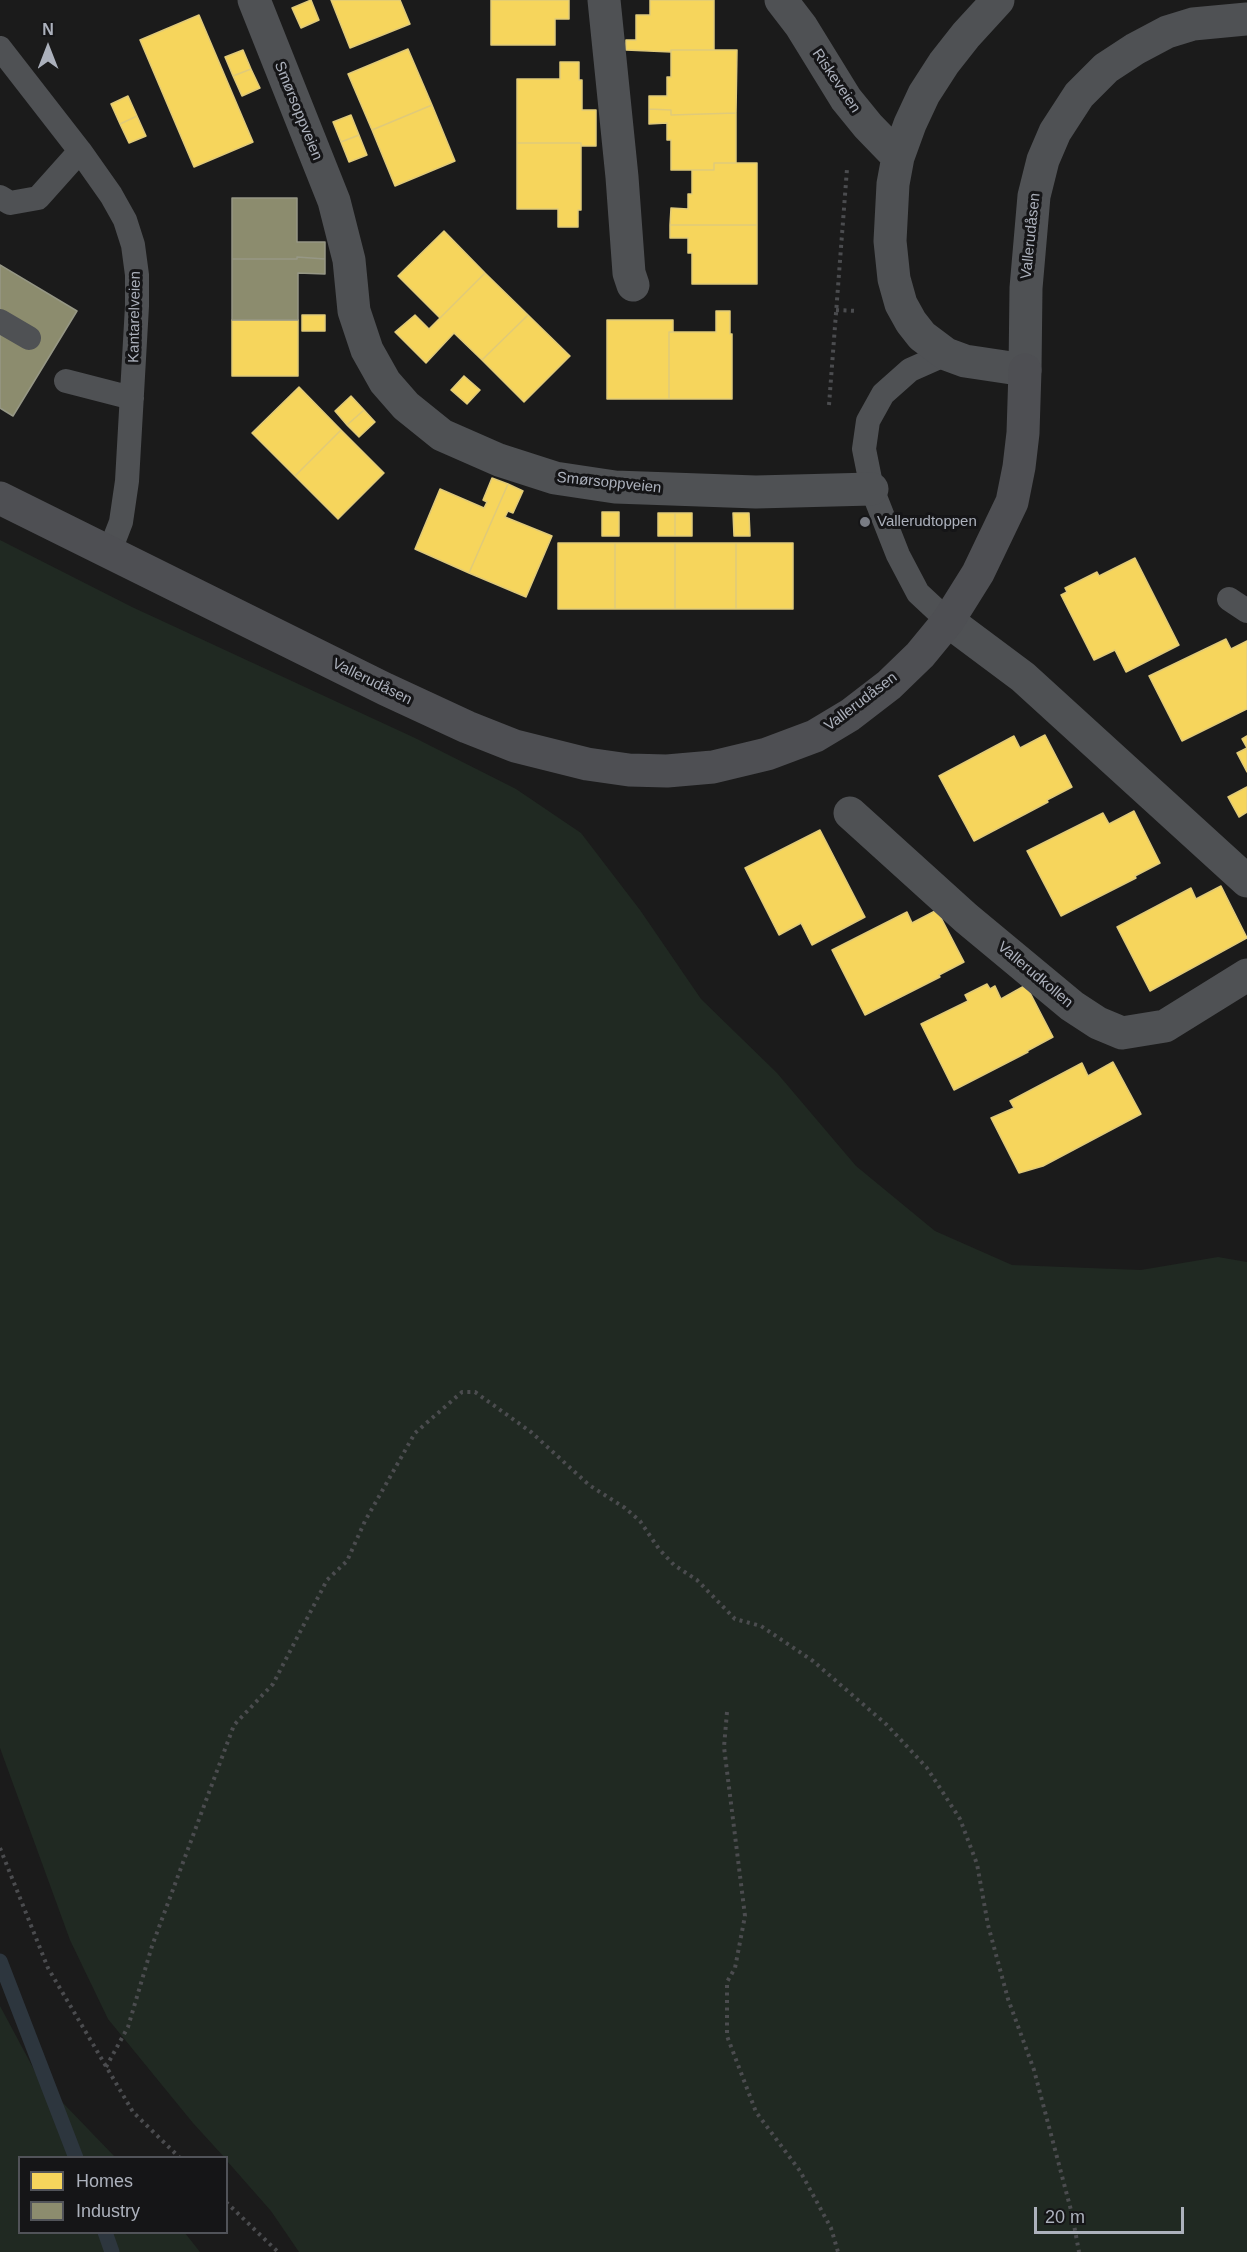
<!DOCTYPE html>
<html>
<head>
<meta charset="utf-8">
<style>
	body { margin:0 }
	#map { position:relative; width:1247px; height:2252px; overflow:hidden; background:#1b1b1b; font-family:Helvetica,sans-serif }
	canvas { display:block }
	.legend { position:absolute; left:18px; top:2156px; width:210px; height:78px; box-sizing:border-box; background:#151517; border:2px solid #515359; margin:0; padding:8px 10px; list-style:none; font-size:18px; color:#acb1bc }
	.legend li { display:flex; align-items:center; gap:12px; height:30px }
	.legend b { width:30px; border:2px solid #515359 }
	.north { position:absolute; left:18px; top:18px; width:60px; height:60px; -webkit-text-stroke:4px #151517; paint-order:stroke; rotate:0deg; font-size:16px; font-weight:700; line-height:24px; text-align:center; color:#acb1bc }
	.north::after { content:''; display:block; margin:auto; width:21px; height:27px; background:#acb1bc; clip-path:polygon(50% 0,100% 100%,50% 72%,0 100%) }
	.scale { position:absolute; left:1034px; top:2207px; width:150px; height:27px; box-sizing:border-box; border:3px solid #acb1bc; border-top:0; padding-left:8px; font-size:18px; line-height:21px; white-space:nowrap; color:#acb1bc; -webkit-text-stroke:4px #151517; paint-order:stroke }
</style>
</head>
<body>
<div id="map">
<canvas width="1247" height="2252"></canvas>
<ul class="legend">
<li><b style="height:16px;background:#f6d55c"></b>Homes</li>
<li><b style="height:16px;background:#8c8c6e"></b>Industry</li>
</ul>
<div class="north">N</div>
<div class="scale">20 m</div>
</div>
<script>
const ctx = document.querySelector('canvas').getContext('2d');
ctx.lineJoin = 'round';
function fill(path, color) {
  ctx.fillStyle = color;
  ctx.fill(path, 'evenodd');
}
function toPath(rows) {
  const path = new Path2D();
  for (const r of rows) {
    path.moveTo(r[0], r[1]);
    for (let i = 2; i < r.length; i += 2) path.lineTo(r[i], r[i + 1]);
  }
  return path;
}
function trace(path, color, width, dash) {
  ctx.strokeStyle = color;
  ctx.lineWidth = width;
  ctx.lineCap = dash ? 'butt' : 'round';
  ctx.setLineDash(dash || []);
  ctx.stroke(path);
}
function label(font, color, halo, rows, align = 'center') {
  ctx.font = font + ' Helvetica,sans-serif';
  ctx.lineWidth = 6;
  ctx.setLineDash([]);
  ctx.textBaseline = 'middle';
  ctx.strokeStyle = halo;
  ctx.fillStyle = color;
  for (const [text, x, y, turn = 0] of rows) {
    ctx.save();
    ctx.translate(x, y);
    ctx.rotate((+turn || 0) * Math.PI / 180);
    ctx.textAlign = isNaN(turn) ? turn : align;
    if (halo) ctx.strokeText(text, 0, 0);
    ctx.fillText(text, 0, 0);
    ctx.restore();
  }
}
const green = toPath([
	[0,540,132,607,415,738,516,789,581,833,640,910,701,999,777,1073,856,1166,935,1231,1012,1265,1141,1270,1218,1257,1247,1262,1247,2252,299,2252,271,2211,227,2161,226,2158,224,2157,193,2123,108,2019,70,1940,0,1748],
	[0,2006,38,2077,115,2157,20,2158,20,2232,185,2233,200,2252,0,2252]
]);
const homes = toPath([
	[311,0,319,20,301,28,292,8,311,0],
	[331,0,400,0,410,24,350,48,331,0],
	[491,0,569,0,569,19,555,19,555,45,491,45,491,0],
	[650,0,714,0,714,50,671,50,671,52,626,50,626,40,636,40,636,15,650,15,650,0],
	[199,15,253,142,194,167,140,40,199,15],
	[408,49,432,105,372,130,348,74,408,49],
	[243,50,251,69,233,76,225,57,243,50],
	[671,50,737,50,736,113,671,115,671,110,649,109,649,96,667,96,667,77,671,77,671,50],
	[560,62,579,62,579,80,582,80,582,110,596,110,596,146,581,146,581,143,517,143,517,79,560,79,560,62],
	[251,69,260,88,242,96,233,76,251,69],
	[128,96,137,116,120,124,111,104,128,96],
	[432,105,455,161,395,186,372,130,432,105],
	[649,109,671,110,671,115,736,113,736,163,714,163,714,170,671,170,671,140,667,140,667,123,649,124,649,109],
	[351,115,359,135,341,142,333,122,351,115],
	[137,116,146,136,129,143,120,124,137,116],
	[359,135,367,155,349,162,341,142,359,135],
	[517,143,581,143,581,210,578,210,578,227,558,227,558,209,517,209,517,143],
	[714,163,757,163,757,225,670,225,671,208,688,209,688,194,692,194,692,170,714,170,714,163],
	[670,225,757,225,757,284,692,284,692,253,688,253,688,238,670,238,670,225],
	[444,231,485,273,440,318,398,276,444,231],
	[485,273,528,315,482,360,454,333,426,363,395,332,415,315,429,329,485,273],
	[716,311,730,311,730,334,732,334,732,399,669,399,669,332,716,332,716,311],
	[302,315,325,315,325,331,302,331,302,315],
	[528,315,570,356,524,402,482,360,528,315],
	[232,320,298,320,298,376,232,376,232,320],
	[607,320,673,320,673,332,669,332,669,399,607,399,607,320],
	[464,376,480,390,467,404,451,390,464,376],
	[299,387,341,430,295,476,252,433,299,387],
	[351,396,364,410,347,425,335,411,351,396],
	[364,410,375,422,359,437,347,425,364,410],
	[341,430,384,473,338,519,295,476,341,430],
	[492,478,508,484,469,573,415,549,440,489,484,508,487,502,483,500,492,478],
	[508,484,523,491,513,513,508,511,505,517,552,536,526,597,469,573,508,484],
	[602,512,619,512,619,536,602,536,602,512],
	[658,513,675,513,675,536,658,536,658,513],
	[675,513,692,513,692,536,675,536,675,513],
	[733,513,749,513,750,536,734,536,733,513],
	[558,543,615,543,615,609,558,609,558,543],
	[615,543,675,543,675,609,615,609,615,543],
	[675,543,736,543,736,609,675,609,675,543],
	[736,543,793,543,793,609,736,609,736,543],
	[1135,558,1179,645,1126,672,1115,650,1094,660,1061,595,1067,592,1065,588,1097,572,1099,576,1135,558],
	[1226,639,1231,649,1247,641,1247,709,1182,741,1149,676,1226,639],
	[1045,735,1072,787,1047,800,1048,802,974,841,939,776,1014,736,1020,748,1045,735],
	[1247,736,1247,772,1237,753,1247,748,1242,739,1247,736],
	[1247,787,1247,812,1239,817,1228,797,1247,787],
	[1134,811,1160,863,1135,876,1136,878,1061,916,1027,851,1103,813,1109,824,1134,811],
	[820,830,865,917,812,945,801,923,779,935,745,868,820,830],
	[1221,886,1247,938,1150,991,1117,927,1191,888,1196,899,1221,886],
	[937,910,964,962,939,975,940,977,865,1015,832,950,907,912,912,923,937,910],
	[987,984,990,989,995,986,1001,999,1026,985,1053,1037,1027,1051,1028,1052,954,1090,921,1024,968,1001,965,995,987,984],
	[1113,1062,1141,1114,1043,1166,1019,1173,991,1118,1014,1108,1010,1101,1082,1063,1088,1076,1113,1062]
]);
const industry = toPath([
	[232,198,297,198,297,242,325,242,325,259,297,257,297,259,232,259,232,198],
	[297,257,325,259,325,274,298,273,298,320,232,320,232,259,297,259,297,257],
	[0,265,77,311,13,416,0,408,0,265]
]);
const stream = toPath([
	[0,1961,76,2158],
	[105,2232,112,2252]
]);
const path = toPath([
	[836,310,858,311],
	[829,405,847,169],
	[727,1712,724,1747,745,1916,735,1968,727,1982,727,2036,756,2112,800,2171,831,2228,838,2252],
	[0,1848,48,1968,133,2112,180,2158],
	[106,2067,128,2027,152,1946,234,1725,273,1684,327,1580,347,1561,365,1521,415,1433,462,1392,475,1392,531,1432,589,1485,625,1508,640,1521,659,1549,674,1565,697,1580,735,1619,761,1626,813,1661,887,1725,927,1768,960,1819,977,1864,988,1925,1008,1999,1034,2070,1072,2214,1079,2252],
	[226,2202,278,2252]
]);
const lane = toPath([
	[0,48,80,151,111,195,125,220,133,245,137,275,137,306,127,481,121,522,109,553],
	[0,197,10,203,38,198,80,151],
	[0,321,29,338],
	[946,354,910,370,883,394,868,421,864,449,872,489,898,555,918,593,948,621],
	[66,381,132,398],
	[1229,599,1247,611]
]);
const street = toPath([
	[254,0,334,201,349,260,354,311,367,350,385,382,406,406,442,435,499,460,555,478,615,487,756,492,872,489],
	[604,0,622,177,629,273,633,285],
	[781,0,801,26,846,99,868,126,898,157],
	[998,0,966,35,944,63,924,94,910,124,898,157,893,184,890,241,894,279,901,304,911,322,922,336,946,354,965,361,1025,370,1026,288,1034,196,1043,160,1055,132,1079,95,1106,68,1135,49,1167,32,1193,24,1247,19],
	[948,621,1023,677,1247,881],
	[850,813,966,918,1072,1006,1098,1023,1122,1033,1165,1026,1247,975]
]);
const secondary = toPath([
	[0,498,385,689,467,727,515,746,587,764,629,770,667,771,713,767,767,754,815,736,850,715,889,685,920,655,948,621,978,573,1012,502,1019,467,1023,433,1025,370]
]);
const markers = [
	[865,522,6,"#797c84"]
];
const streetNames = [
	["Riskeveien",836,81,56],
	["Smørsoppveien",298,111,68],
	["Vallerudåsen",1031,236,-84],
	["Kantarelveien",135,317,-89],
	["Smørsoppveien",609,483,6],
	["Vallerudåsen",372,682,26],
	["Vallerudåsen",861,702,-37],
	["Vallerudkollen",1035,975,40]
];
const poiNames = [
	["Vallerudtoppen",877,522]
];
fill(green, '#202922');
fill(homes, '#f6d55c');
trace(homes, '#e0ca79', 1.5);
fill(industry, '#8c8c6e');
trace(industry, '#969785', 1.5);
trace(stream, '#2d363e', 15);
trace(path, '#4b4c4f', 4, [3, 4.5]);
trace(lane, '#4f5154', 24);
trace(street, '#4f5154', 33);
trace(secondary, '#4e4f53', 33);
for (const [x, y, r, color] of markers) {
  const dot = new Path2D();
  dot.arc(x, y, r, 0, 2 * Math.PI);
  ctx.fillStyle = color;
  ctx.fill(dot);
  trace(dot, '#151517', 2);
}
label('15px', '#acb1bc', '#151517', streetNames);
label('15px', '#acb1bc', '#151517', poiNames, 'left');
</script>
</body>
</html>
